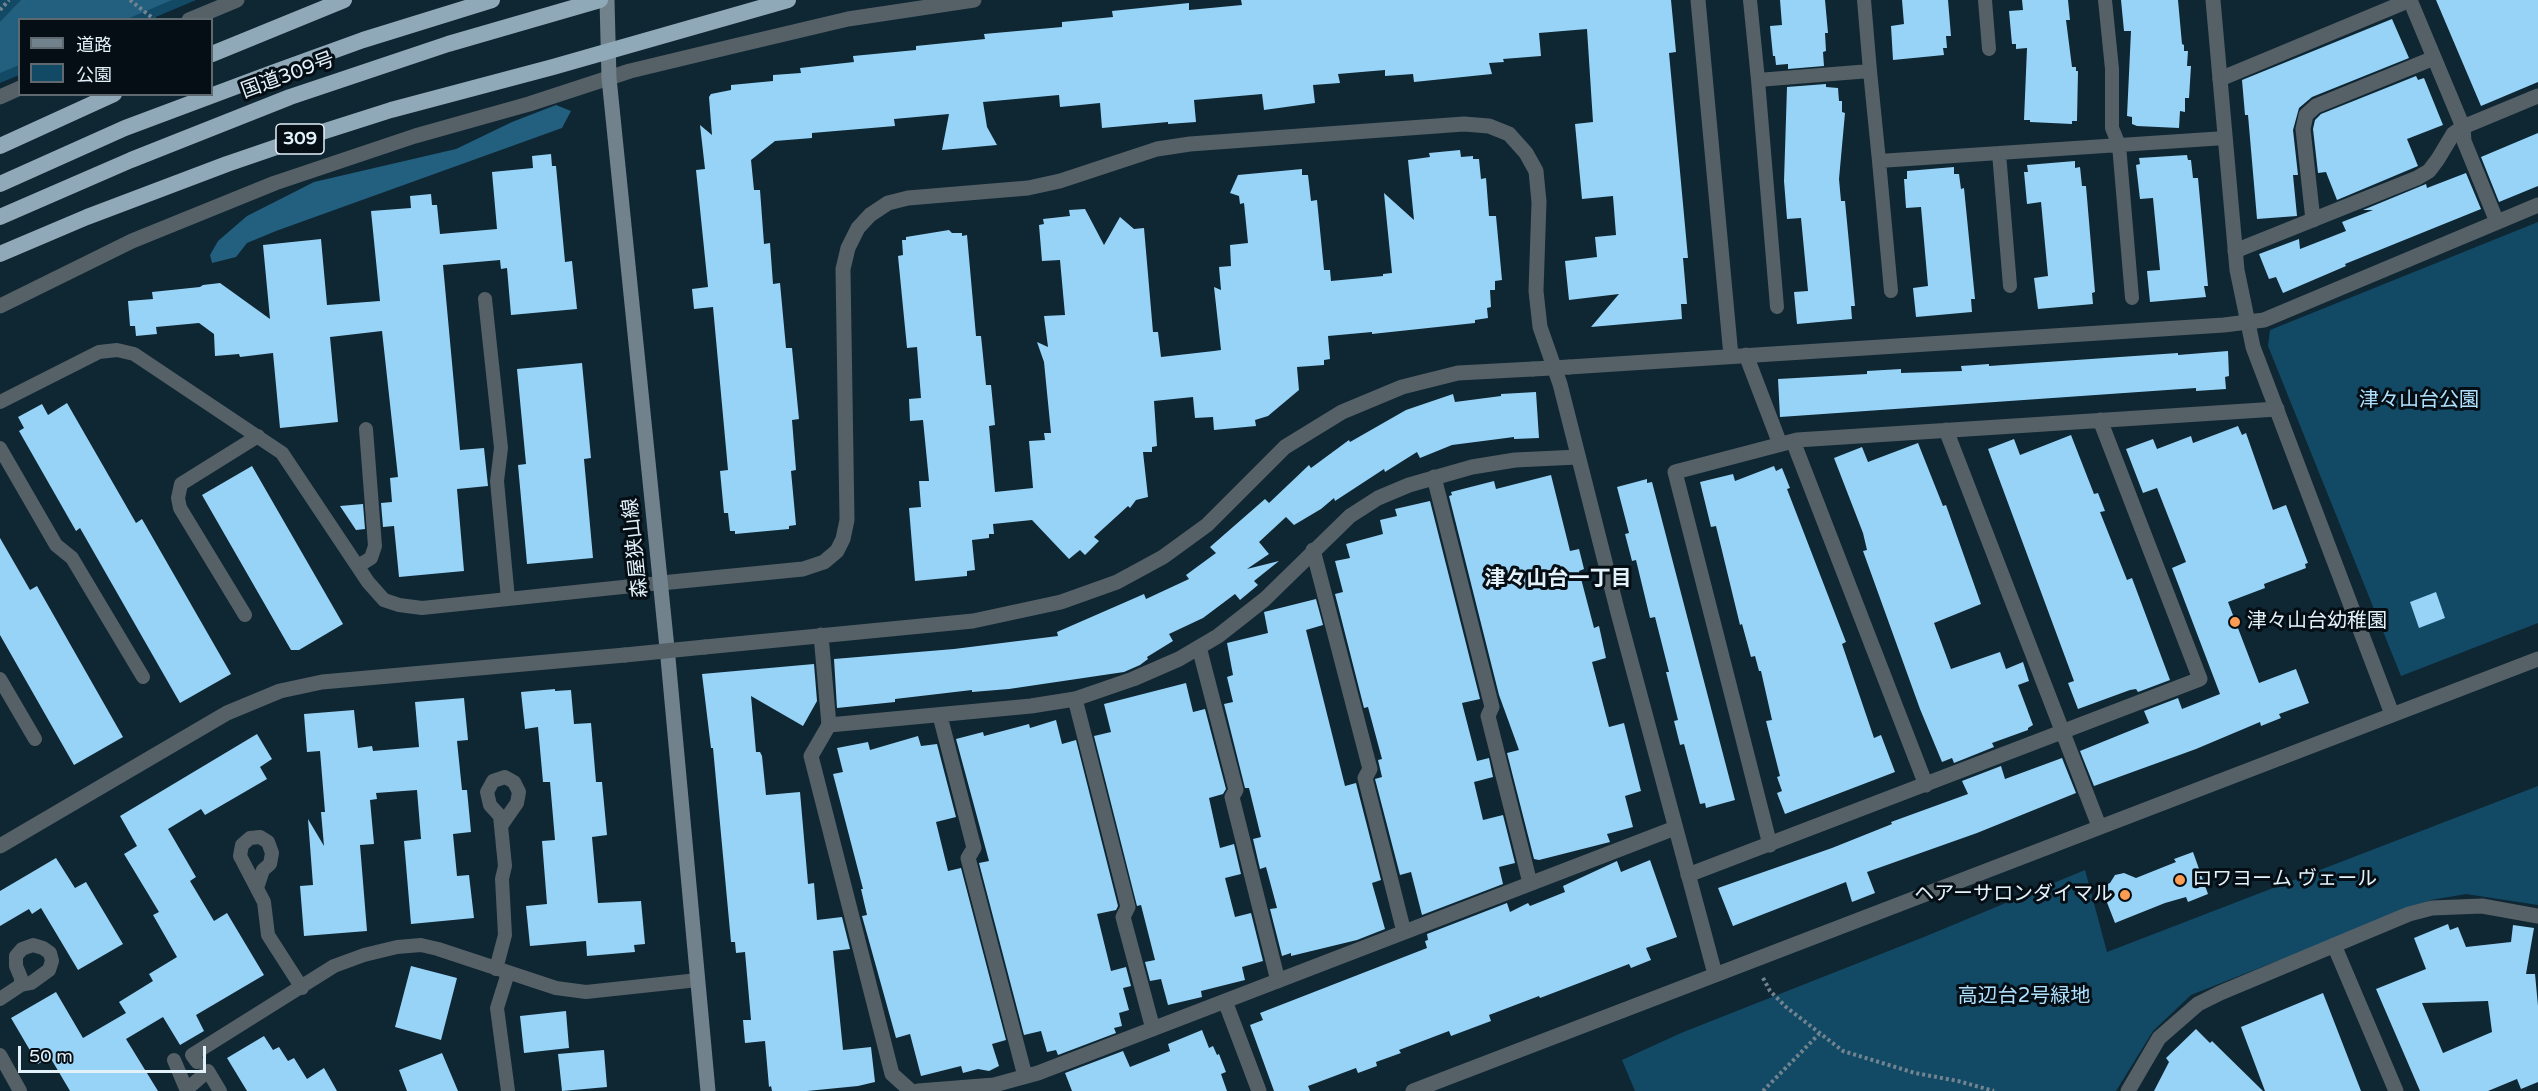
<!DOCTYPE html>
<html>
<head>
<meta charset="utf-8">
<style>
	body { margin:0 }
	#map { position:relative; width:2538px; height:1091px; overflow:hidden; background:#0f2633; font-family:"Varela Round","Noto Sans JP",sans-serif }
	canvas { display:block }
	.legend { position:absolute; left:18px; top:18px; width:195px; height:78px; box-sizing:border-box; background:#050e14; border:2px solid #5e6970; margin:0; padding:8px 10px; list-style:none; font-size:18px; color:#e3f1fa }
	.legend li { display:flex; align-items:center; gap:12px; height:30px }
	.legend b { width:30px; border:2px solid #5e6970 }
	.scale { position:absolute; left:18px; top:1046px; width:188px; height:27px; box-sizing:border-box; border:3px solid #e3f1fa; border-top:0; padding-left:8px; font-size:18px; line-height:21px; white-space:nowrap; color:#e3f1fa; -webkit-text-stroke:4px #050e14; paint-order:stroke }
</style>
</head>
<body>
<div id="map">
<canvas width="2538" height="1091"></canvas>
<ul class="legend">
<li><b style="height:8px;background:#71828d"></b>道路</li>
<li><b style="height:16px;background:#124a66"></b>公園</li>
</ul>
<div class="scale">50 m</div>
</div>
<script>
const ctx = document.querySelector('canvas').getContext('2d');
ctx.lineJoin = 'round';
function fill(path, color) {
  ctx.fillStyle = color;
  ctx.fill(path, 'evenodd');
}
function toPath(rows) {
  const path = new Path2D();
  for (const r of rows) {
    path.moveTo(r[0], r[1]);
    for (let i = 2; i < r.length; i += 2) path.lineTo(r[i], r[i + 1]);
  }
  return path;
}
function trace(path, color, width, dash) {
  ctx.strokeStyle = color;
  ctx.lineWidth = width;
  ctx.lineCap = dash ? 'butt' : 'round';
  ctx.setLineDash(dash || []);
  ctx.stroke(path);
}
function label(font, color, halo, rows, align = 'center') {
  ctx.font = font + ' "Varela Round","Noto Sans JP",sans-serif';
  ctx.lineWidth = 6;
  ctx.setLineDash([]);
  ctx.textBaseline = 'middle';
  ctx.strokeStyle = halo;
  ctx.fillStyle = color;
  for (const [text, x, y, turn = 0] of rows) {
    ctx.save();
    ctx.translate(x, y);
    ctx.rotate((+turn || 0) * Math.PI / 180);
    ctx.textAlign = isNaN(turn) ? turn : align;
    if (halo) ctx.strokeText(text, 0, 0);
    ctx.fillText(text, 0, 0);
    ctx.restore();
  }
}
const green = toPath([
	[0,0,196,0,151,19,20,20,19,75,0,83],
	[2538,222,2538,623,2401,676,2268,346,2270,330],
	[2538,786,2538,905,2466,894,2431,900,2191,995,2153,1031,2116,1091,1635,1091,1622,1060,1681,1033,1924,937,2085,870,2107,952]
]);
const forest = toPath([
	[21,0,172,0,127,19,20,20,19,65,0,73,0,22],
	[556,105,571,111,562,128,276,231,247,243,236,257,212,263,210,255,218,241,247,216,314,182,456,149,512,122]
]);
const building = toPath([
	[1241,0,1671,0,1676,52,1669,53,1688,258,1683,258,1687,304,1681,304,1682,319,1591,327,1619,294,1569,300,1565,261,1597,257,1595,237,1616,235,1613,196,1582,199,1575,124,1593,122,1587,29,1539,33,1541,56,1503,59,1504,62,1489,63,1492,74,1414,82,1413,74,1385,76,1385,70,1338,74,1340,83,1313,85,1315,103,1264,110,1262,94,1194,100,1196,122,1168,124,1168,122,1102,128,1100,103,1060,107,1059,95,983,102,987,127,997,145,942,150,949,114,894,119,895,126,812,133,812,138,775,141,751,160,754,190,760,190,764,244,770,243,773,284,780,283,786,348,792,348,799,419,792,420,796,470,791,471,796,525,789,526,789,529,735,534,735,531,730,531,728,513,724,513,720,471,728,470,713,307,694,309,692,289,708,287,696,170,705,169,700,125,712,135,709,97,711,94,731,90,731,85,773,81,773,75,801,73,800,68,854,62,853,56,916,50,916,46,985,39,984,34,1062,27,1062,22,1113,17,1112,11,1189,3,1189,10,1242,5],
	[1780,0,1825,0,1828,33,1825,33,1826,51,1823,52,1824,66,1788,69,1788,64,1776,65,1775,56,1773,56,1770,26,1782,25],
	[1902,0,1948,0,1951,36,1946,36,1947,48,1943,48,1944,55,1893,60,1891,26,1904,24],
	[2022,0,2068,0,2070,20,2066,20,2072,67,2076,67,2076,71,2078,71,2077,121,2072,121,2072,124,2030,122,2030,120,2024,120,2027,48,2016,49,2016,44,2012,44,2009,11,2023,10],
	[2121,0,2178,0,2182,44,2184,45,2184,51,2188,51,2187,66,2191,66,2189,98,2185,98,2185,112,2180,111,2179,128,2137,126,2132,124,2132,117,2127,116,2131,31,2124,31],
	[2436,0,2538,0,2538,82,2481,106],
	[2392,19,2409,58,2312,97,2299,108,2293,130,2298,175,2293,175,2297,216,2257,219,2248,115,2245,115,2242,80],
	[2416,76,2418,80,2424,78,2443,125,2407,139,2418,166,2337,200,2326,172,2318,173,2313,129,2315,120,2321,114],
	[1826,84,1826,87,1838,88,1839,101,1842,101,1842,112,1845,113,1839,179,1841,201,1845,201,1855,306,1851,306,1852,319,1797,324,1794,292,1808,291,1801,218,1787,219,1784,181,1787,87],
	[2538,133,2538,186,2499,202,2481,157],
	[1460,150,1461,157,1473,156,1473,159,1479,159,1481,179,1486,178,1489,216,1496,216,1502,280,1495,281,1495,290,1490,290,1491,307,1487,308,1488,318,1475,320,1475,323,1372,334,1372,332,1328,336,1330,359,1324,360,1324,365,1297,367,1299,390,1268,416,1255,420,1256,426,1214,430,1213,417,1195,418,1193,397,1154,401,1157,446,1152,447,1152,452,1143,452,1148,497,1136,500,1130,508,1128,506,1094,537,1099,541,1085,555,1080,550,1069,559,1032,520,993,524,994,534,989,534,989,538,972,540,975,570,967,571,967,576,915,581,909,508,921,507,919,481,929,481,923,420,910,421,909,399,921,398,917,347,907,348,898,256,903,255,902,240,906,240,906,237,949,230,952,233,962,233,962,236,967,235,976,336,981,336,986,385,991,385,995,425,989,426,995,492,1033,488,1029,441,1045,440,1044,433,1051,433,1044,362,1037,342,1048,347,1044,316,1065,315,1060,260,1042,261,1039,225,1044,224,1043,219,1070,216,1069,210,1085,209,1104,245,1120,217,1134,229,1144,228,1153,332,1158,332,1161,357,1214,351,1221,350,1214,287,1221,290,1219,267,1231,266,1230,245,1248,243,1244,203,1240,204,1239,196,1230,193,1238,175,1302,169,1302,175,1308,175,1311,201,1317,200,1324,270,1330,270,1331,281,1383,276,1383,274,1392,273,1384,193,1414,220,1408,160,1430,157,1429,153],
	[551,154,552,166,556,166,565,262,572,261,577,309,511,315,507,268,501,269,500,260,443,265,460,450,484,448,488,486,457,489,464,571,399,577,394,526,383,527,381,503,392,502,390,478,398,477,382,331,330,337,338,422,280,428,273,353,240,357,239,354,215,356,214,334,199,323,156,327,157,334,136,336,135,326,130,326,128,301,153,299,152,292,200,287,203,285,220,283,270,319,263,245,321,239,327,305,380,301,371,211,411,208,410,196,431,194,432,205,437,205,440,234,497,229,492,172,533,168,532,156],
	[2187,155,2188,160,2191,160,2193,178,2198,178,2208,286,2204,286,2206,297,2150,302,2147,271,2160,270,2153,198,2140,199,2136,165,2140,164,2139,158],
	[2075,161,2075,168,2080,167,2082,186,2086,186,2095,292,2092,293,2093,304,2038,309,2034,278,2048,276,2041,202,2027,204,2024,172,2028,172,2027,165],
	[1954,167,1954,174,1959,174,1961,189,1964,188,1975,299,1971,299,1972,312,1916,317,1913,288,1928,286,1921,207,1906,208,1904,179,1907,179,1907,171],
	[2466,173,2481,209,2345,264,2346,266,2283,293,2276,277,2269,279,2259,254,2299,239,2300,249,2346,231,2342,222,2373,210,2363,210,2426,184,2427,188],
	[2228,351,2229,376,2225,377,2226,389,2196,391,2196,388,1780,417,1778,379,1867,374,1867,371,1901,369,1901,373,1962,371,1961,366,1989,364,1989,366,2178,353,2178,355],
	[582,363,591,458,584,459,593,558,527,564,518,465,526,464,517,369],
	[1536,392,1539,438,1514,439,1514,437,1452,445,1420,458,1417,452,1385,472,1384,469,1335,501,1334,498,1321,509,1294,525,1286,517,1259,542,1269,554,1247,569,1279,561,1254,581,1258,585,1240,600,1235,594,1203,618,1169,634,1173,641,1147,657,1148,659,1140,665,1124,672,1009,689,972,692,972,690,895,699,895,702,837,708,834,659,954,649,1058,636,1057,632,1144,594,1146,599,1189,579,1186,575,1216,553,1210,547,1265,499,1269,503,1309,465,1311,468,1349,440,1350,442,1406,410,1453,394,1455,402,1501,396,1501,394],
	[67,403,136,523,142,519,231,674,180,703,80,528,76,531,19,431,24,428,18,417,42,404,48,415],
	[2238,426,2242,435,2246,433,2273,510,2286,505,2308,563,2305,564,2306,568,2264,584,2265,588,2228,602,2259,683,2296,669,2309,703,2279,714,2281,718,2261,726,2260,722,2196,749,2094,786,2080,751,2149,723,2144,711,2178,698,2182,709,2220,694,2172,568,2186,562,2157,488,2143,493,2126,449,2153,439,2157,449,2191,436,2193,443],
	[2071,435,2094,494,2098,493,2105,511,2100,512,2127,580,2132,578,2170,680,2138,692,2136,689,2130,690,2078,709,2068,683,2074,681,1988,449,2014,439,2020,455],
	[1918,443,1943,506,1946,505,1981,604,1934,623,1951,669,2000,652,2006,669,2023,662,2029,681,2018,685,2033,725,2028,728,2028,730,1992,743,1994,747,1954,763,1952,758,1942,762,1920,709,1863,551,1867,550,1863,533,1834,458,1862,447,1868,462],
	[252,466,343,624,299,650,291,650,202,495],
	[1774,466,1776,471,1782,468,1790,488,1787,489,1846,642,1842,644,1874,738,1881,735,1895,772,1785,814,1777,793,1782,791,1777,777,1780,776,1766,721,1772,720,1761,671,1759,671,1755,656,1751,657,1742,624,1740,625,1716,526,1711,527,1700,482,1733,474,1735,481],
	[1551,475,1570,551,1579,549,1584,569,1579,571,1594,628,1599,626,1606,658,1592,662,1609,727,1624,723,1641,791,1625,796,1633,827,1607,834,1610,842,1539,860,1534,859,1507,753,1519,750,1499,695,1449,496,1452,495,1451,492,1494,481,1496,489],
	[1647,479,1647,483,1652,482,1735,800,1706,808,1705,803,1700,804,1684,744,1680,745,1674,721,1678,720,1666,672,1669,672,1655,617,1650,618,1636,560,1632,561,1625,534,1629,533,1617,487],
	[1430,501,1480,699,1462,703,1477,761,1489,758,1493,777,1474,782,1483,820,1503,815,1515,863,1499,867,1503,884,1422,915,1411,872,1400,875,1375,779,1382,777,1378,760,1382,759,1368,707,1364,708,1335,594,1343,592,1335,561,1350,558,1346,544,1383,534,1380,520,1397,516,1395,509],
	[363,504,365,529,356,530,340,506],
	[0,538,30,590,37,586,123,737,74,765,0,635],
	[2436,592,2445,618,2419,628,2410,602],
	[1316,599,1323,625,1306,630,1345,786,1356,783,1381,880,1372,883,1385,929,1357,940,1291,956,1291,953,1282,956,1270,909,1277,908,1266,867,1260,869,1253,839,1261,837,1249,788,1245,788,1224,704,1233,702,1227,677,1233,675,1227,643,1268,633,1264,612],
	[814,664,817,701,803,726,751,696,756,752,760,752,762,756,766,795,800,792,808,884,814,883,817,920,842,917,850,949,833,951,843,1050,871,1047,875,1082,858,1086,807,1091,772,1091,771,1086,769,1087,765,1041,745,1043,743,1020,751,1020,745,952,736,953,735,942,731,942,713,748,711,748,702,674],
	[1186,683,1193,712,1205,709,1226,789,1223,794,1209,798,1220,848,1234,844,1241,874,1225,878,1235,917,1251,913,1263,961,1242,967,1245,980,1201,991,1202,997,1168,1005,1161,979,1150,981,1145,962,1155,960,1141,905,1137,906,1094,736,1111,732,1104,704],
	[555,689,555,691,571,690,574,724,591,723,596,782,602,782,607,835,592,837,598,903,641,901,645,944,634,945,635,952,587,956,586,941,530,946,526,906,547,904,542,841,555,840,550,782,543,782,538,727,525,729,521,692],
	[464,698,468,740,457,741,462,790,467,790,471,832,453,834,457,876,469,875,474,918,411,924,404,841,421,839,417,790,376,793,377,799,370,800,374,844,360,845,367,931,304,936,300,886,313,885,308,819,324,846,321,812,325,812,320,751,307,752,304,714,354,710,358,748,372,746,373,751,419,747,415,702],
	[1056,720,1062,744,1076,740,1118,906,1116,910,1097,914,1111,971,1126,967,1131,986,1123,988,1129,1010,1119,1013,1122,1026,1114,1028,1116,1033,1058,1055,1056,1050,1047,1052,1041,1031,1024,1035,979,863,989,861,956,739,983,732,984,736,1029,724,1030,728],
	[257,734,272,759,260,767,267,779,205,815,201,809,168,829,196,877,190,881,214,921,227,913,264,975,196,1015,204,1031,180,1045,163,1017,126,1039,158,1091,70,1091,50,1057,38,1064,11,1018,56,992,83,1038,126,1013,119,1002,153,981,149,974,177,957,153,915,159,912,124,854,137,846,120,816],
	[918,736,921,746,937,744,956,817,936,822,948,871,961,868,1006,1040,992,1044,999,1066,989,1071,978,1069,963,1073,961,1066,921,1076,910,1034,896,1038,862,916,867,915,861,889,863,889,833,774,843,772,837,748,868,742,870,750],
	[2062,758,2076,793,1977,833,1867,872,1875,893,1852,902,1846,882,1733,926,1718,888,1832,848,1892,824,1891,822,1968,794,1962,781,2001,766,2005,779],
	[2193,852,2208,894,2188,902,2186,897,2165,903,2115,923,2101,887,2110,883,2115,875,2124,873,2136,878,2176,862,2174,859],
	[56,858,75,888,86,882,123,944,78,970,41,908,32,914,29,909,0,926,0,891],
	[1650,860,1677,937,1646,948,1651,960,1631,968,1629,964,1540,998,1539,996,1489,1015,1491,1021,1451,1036,1449,1031,1399,1050,1401,1053,1376,1062,1377,1066,1358,1073,1356,1068,1308,1086,1310,1091,1274,1091,1250,1025,1263,1020,1260,1013,1427,948,1425,941,1428,940,1427,934,1507,903,1510,912,1528,903,1530,906,1565,892,1563,886,1617,861,1621,872],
	[2448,924,2450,930,2458,927,2466,947,2511,942,2513,925,2534,928,2526,974,2535,974,2538,1006,2538,1082,2521,1089,2517,1079,2488,1091,2420,1091,2376,989,2426,969,2414,938],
	[2488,1001,2492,1032,2443,1053,2422,1003],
	[411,966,457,978,441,1040,395,1027],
	[2323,993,2361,1091,2265,1091,2241,1027],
	[566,1011,569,1048,524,1053,520,1016],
	[2196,1029,2210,1043,2212,1041,2263,1091,2154,1091,2169,1062,2166,1058],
	[1202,1030,1209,1048,1213,1046,1217,1055,1219,1054,1226,1072,1221,1074,1227,1091,1072,1091,1065,1073,1123,1051,1130,1067,1170,1051,1168,1044],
	[264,1036,273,1050,279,1047,288,1061,294,1058,307,1079,324,1068,337,1091,247,1091,227,1058],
	[604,1050,607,1087,562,1091,558,1054],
	[442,1053,458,1091,407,1091,399,1070]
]);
const path = toPath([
	[130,0,155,20],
	[0,10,9,0],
	[1763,978,1770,991,1786,1007,1843,1051,1915,1073,1958,1081,1994,1091],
	[1763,1091,1819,1034]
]);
const service = toPath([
	[1750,0,1758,80],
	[1864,0,1870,71],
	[1985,0,1989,49],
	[2105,0,2112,69,2112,128,2119,145,2132,298],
	[1999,153,2010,286],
	[1879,161,1891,291],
	[485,299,501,448,497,481,508,599],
	[1777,307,1758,80,1870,71,1879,161,2225,138],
	[0,402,99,352,117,350,134,354,282,453,368,582,384,600,399,605,422,608,661,583],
	[0,448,56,545,72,558,143,677],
	[358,566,371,558,375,546,366,429],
	[245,615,180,508,178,498,181,484,258,436],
	[0,679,35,739],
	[257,888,263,870,270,864,272,853,268,842,260,837,250,838,242,845,240,856,264,902,268,935,302,988],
	[496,969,505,935,502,879,505,866,500,816,490,805,487,792,493,781,505,777,514,782,519,792,517,803,501,826],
	[508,973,497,1008,508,1091],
	[0,999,21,985,31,983,49,970,52,961,50,953,43,948,33,945,22,949,16,956,16,966,21,978,21,985],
	[0,1055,20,1091],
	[174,1060,187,1091],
	[197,1062,192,1055,334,966,364,955,397,947,421,945,438,949,556,988,586,992,698,980],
	[187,1089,208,1071,220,1091]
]);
const pedestrian = toPath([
	[1698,0,1731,356],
	[189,20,237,0],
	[2220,79,2410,0],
	[0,97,20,88],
	[2463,127,2464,141,2497,222],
	[0,306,132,241,275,183,415,136,529,104,630,71,734,46,848,19,974,0],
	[1746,355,1780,444],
	[1569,367,2224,325,2264,320,2538,205],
	[821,635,829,725],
	[705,647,973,621,1061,602,1117,582,1163,557,1207,525,1285,447,1342,412,1402,387,1458,373,1533,369],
	[0,846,227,713,280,691,322,682,625,655]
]);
const minor = toPath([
	[2410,0,2463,127],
	[2313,220,2303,129,2306,115,2316,106,2434,58],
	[2235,251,2417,178,2429,171,2438,159,2453,134,2463,127,2538,96],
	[1946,430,2099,826],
	[1793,441,1926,785],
	[1434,477,1492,707,1488,716,1530,883],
	[1313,550,1370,769,1365,778,1404,932],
	[1199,647,1236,790,1232,797,1278,981],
	[1075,699,1128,907,1123,917,1153,1029],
	[940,716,974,848,968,858,1025,1076],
	[1770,845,1675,472,1797,440,2277,409],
	[1688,875,2200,679,2100,420],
	[2334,945,2396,1091],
	[1225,1001,1259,1091],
	[911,1091,892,1074,811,756,829,725,1031,706,1075,699,1133,679,1179,659,1218,636,1265,599,1350,516,1378,498,1409,485,1472,467,1515,460,1578,457],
	[918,1091,994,1085,1038,1073,1675,828],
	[2128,1091,2159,1038,2198,1004,2220,993,2409,914,2432,908,2482,906,2538,916]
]);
const tertiary = toPath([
	[2213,0,2237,270,2253,347,2392,714],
	[661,583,803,569,824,562,837,551,843,539,847,520,843,269,848,248,858,228,870,215,888,203,908,198,1028,188,1060,181,1157,149,1190,144,1464,124,1489,126,1509,134,1526,153,1536,171,1539,202,1536,291,1540,327,1560,384,1618,613,1715,974],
	[1413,1091,2538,659]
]);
const secondary = toPath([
	[607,0,609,78,668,658,708,1091]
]);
const trunk = toPath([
	[212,54,344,0],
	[0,146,114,94],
	[0,184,125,128,272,73,363,40,492,0],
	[0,217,131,160,290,97,448,44,600,0],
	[0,254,87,217,227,164,300,139,391,110,553,67,788,0]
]);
const pedestrianBridge = toPath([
	[1533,369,1569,367],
	[625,655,705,647]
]);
const markers = [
	[2235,622,6,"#fd9d54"],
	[2180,880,6,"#fd9d54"],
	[2125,895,6,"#fd9d54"]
];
const shields = [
	[300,139,48]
];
const shieldNames = [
	["309",300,139]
];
const streetNames = [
	["国道309号",288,76,-20],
	["森屋狭山線",636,548,-96]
];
const parkNames = [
	["津々山台公園",2419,401],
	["高辺台2号緑地",2024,997]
];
const poiNames = [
	["津々山台幼稚園",2247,622],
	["ロワヨーム ヴェール",2192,880],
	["ヘアーサロンダイマル",2113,895,"right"]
];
const neighbourhoodNames = [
	["津々山台一丁目",1558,579]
];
fill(green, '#124a66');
fill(forest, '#235f7f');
fill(building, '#97d3f7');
trace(path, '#71848f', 4, [3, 3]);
trace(service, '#556067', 14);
trace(pedestrian, '#556067', 15);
trace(minor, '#556067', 15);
trace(tertiary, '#556067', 15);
trace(secondary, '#71828d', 15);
trace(trunk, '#90a9b8', 16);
trace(pedestrianBridge, '#556067', 15);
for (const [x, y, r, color] of markers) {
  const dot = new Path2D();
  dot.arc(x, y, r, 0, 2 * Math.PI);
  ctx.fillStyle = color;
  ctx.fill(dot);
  trace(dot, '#050e14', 2);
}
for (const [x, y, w] of shields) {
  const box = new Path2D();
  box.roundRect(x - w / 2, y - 15, w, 30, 4.5);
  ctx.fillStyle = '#050e14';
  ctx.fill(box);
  trace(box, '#e3f1fa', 1.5);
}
label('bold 18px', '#e3f1fa', null, shieldNames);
label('20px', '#e3f1fa', '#050e14', streetNames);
label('20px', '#afe0fe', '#050e14', parkNames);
label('20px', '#e3f1fa', '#050e14', poiNames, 'left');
label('bold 21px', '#e3f1fa', '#050e14', neighbourhoodNames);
</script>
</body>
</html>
